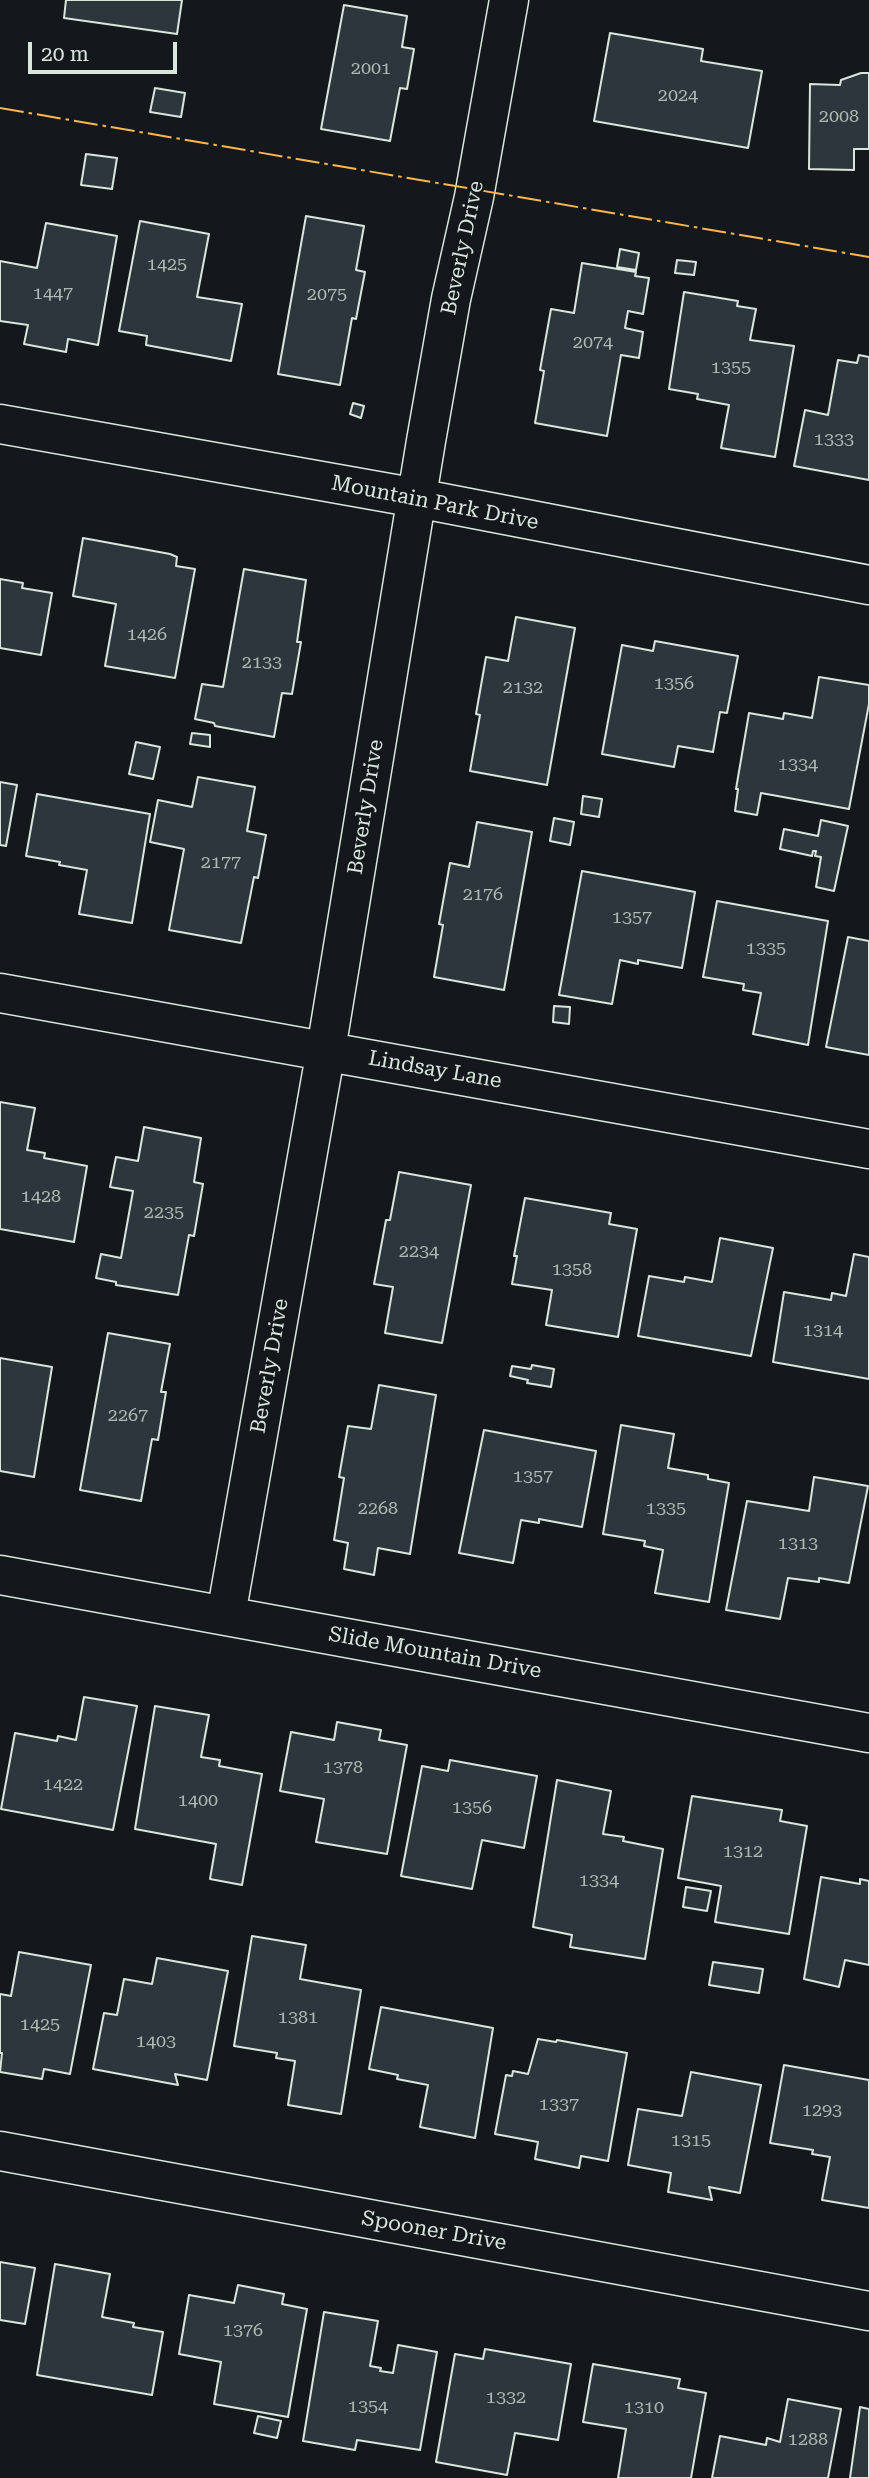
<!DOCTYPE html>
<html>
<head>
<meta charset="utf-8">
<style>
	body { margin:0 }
	#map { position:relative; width:869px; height:2478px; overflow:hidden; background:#14181c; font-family:"Roboto Serif",serif }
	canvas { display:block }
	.scale { position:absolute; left:28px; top:42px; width:149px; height:32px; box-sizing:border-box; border:4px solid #d8e6dc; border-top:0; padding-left:9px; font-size:21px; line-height:24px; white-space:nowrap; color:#d8e6dc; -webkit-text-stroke:5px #14181c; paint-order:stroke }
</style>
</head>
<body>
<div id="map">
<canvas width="869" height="2478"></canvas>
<div class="scale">20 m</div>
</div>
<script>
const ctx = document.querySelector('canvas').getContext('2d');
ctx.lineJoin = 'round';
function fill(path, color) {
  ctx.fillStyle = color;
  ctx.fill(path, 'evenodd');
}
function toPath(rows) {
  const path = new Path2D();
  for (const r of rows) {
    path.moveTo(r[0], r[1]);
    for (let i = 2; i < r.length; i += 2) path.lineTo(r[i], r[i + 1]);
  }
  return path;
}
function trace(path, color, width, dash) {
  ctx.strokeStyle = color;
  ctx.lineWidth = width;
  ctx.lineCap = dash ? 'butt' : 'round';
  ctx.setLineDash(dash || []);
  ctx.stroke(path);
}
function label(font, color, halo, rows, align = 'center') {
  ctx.font = font + ' "Roboto Serif",serif';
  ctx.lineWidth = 5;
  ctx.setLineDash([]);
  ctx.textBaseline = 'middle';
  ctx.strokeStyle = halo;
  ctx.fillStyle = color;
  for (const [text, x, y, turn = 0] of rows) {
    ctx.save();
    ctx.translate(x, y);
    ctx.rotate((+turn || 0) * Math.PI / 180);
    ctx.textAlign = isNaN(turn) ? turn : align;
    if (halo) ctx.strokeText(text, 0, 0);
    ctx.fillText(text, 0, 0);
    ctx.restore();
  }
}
const building = toPath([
	[66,0,182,0,177,34,64,18,66,0],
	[344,5,407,16,402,47,414,49,407,89,400,88,390,141,321,129,344,5],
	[610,33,703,49,701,61,762,71,748,148,594,121,610,33],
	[861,73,869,73,869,149,854,149,854,170,809,169,810,84,840,85,841,80,861,73],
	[155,88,185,93,181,117,150,112,155,88],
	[86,154,117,158,112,189,81,185,86,154],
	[306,216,364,226,356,270,365,272,356,319,352,318,340,385,278,374,306,216],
	[140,221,209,234,197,297,242,304,231,361,146,345,147,336,119,331,140,221],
	[46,223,117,236,98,345,68,339,66,352,24,344,28,325,0,321,0,261,37,268,46,223],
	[620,249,639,253,636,270,617,267,620,249],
	[677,260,696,262,694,275,675,273,677,260],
	[582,263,636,272,635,276,649,278,643,314,628,311,625,328,643,332,639,358,621,355,607,436,535,423,544,371,540,370,551,309,574,313,582,263],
	[684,292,738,301,737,306,756,309,750,340,794,346,775,457,721,448,729,405,697,399,698,394,669,389,684,292],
	[859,355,869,357,869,480,794,466,805,410,828,415,838,360,857,363,859,355],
	[353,403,364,406,361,418,350,414,353,403],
	[83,538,170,554,177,557,176,566,195,569,175,678,105,666,116,604,73,596,83,538],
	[244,569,306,580,297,642,301,642,292,694,282,693,274,737,215,726,214,723,195,719,202,684,223,687,244,569],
	[0,579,23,583,22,588,52,593,41,655,0,648,0,579],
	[516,617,575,628,547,785,470,771,480,715,476,714,486,657,508,661,516,617],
	[655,641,738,656,727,713,720,712,713,752,678,746,674,767,602,754,622,645,653,651,655,641],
	[819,677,869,685,869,704,849,809,761,793,757,815,735,811,738,789,736,789,749,713,783,719,784,713,812,718,819,677],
	[192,733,210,735,210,747,190,744,192,733],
	[136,742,160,747,153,779,129,774,136,742],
	[198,777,255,787,247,831,266,835,258,878,254,877,241,943,169,930,184,849,150,842,158,800,192,807,198,777],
	[0,782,17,785,6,846,0,845,0,782],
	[37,794,150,814,132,923,79,914,87,870,59,865,60,862,26,856,37,794],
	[583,796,602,799,599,817,581,814,583,796],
	[554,818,574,822,570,845,550,841,554,818],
	[821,820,848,826,834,891,816,887,821,857,815,856,816,851,813,851,812,856,780,849,784,829,818,836,821,820],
	[477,822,532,832,504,990,434,977,443,925,439,924,450,863,469,867,477,822],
	[582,871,695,892,682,968,638,960,638,964,620,960,612,1004,559,995,582,871],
	[717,901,828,921,808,1045,753,1034,761,993,743,990,744,984,703,977,717,901],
	[848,937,869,941,869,1055,826,1047,848,937],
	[554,1006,570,1007,569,1024,553,1022,554,1006],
	[0,1102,35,1108,27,1150,45,1153,44,1158,87,1166,74,1242,0,1229,0,1102],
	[144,1127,201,1138,194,1182,203,1184,194,1236,189,1235,178,1295,116,1285,116,1282,96,1278,101,1254,121,1258,133,1191,110,1187,116,1157,138,1161,144,1127],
	[399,1172,471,1185,442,1343,385,1333,393,1287,374,1284,386,1220,390,1220,399,1172],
	[525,1198,611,1213,609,1224,637,1229,618,1337,546,1325,552,1290,512,1284,517,1256,514,1256,525,1198],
	[720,1238,773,1248,751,1356,638,1336,649,1276,684,1282,685,1277,712,1282,720,1238],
	[854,1254,869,1257,869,1379,773,1362,784,1292,831,1300,832,1293,846,1296,854,1254],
	[108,1333,170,1344,161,1392,166,1392,158,1440,152,1439,141,1501,80,1490,108,1333],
	[0,1358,52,1367,34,1477,0,1471,0,1358],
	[532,1365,554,1369,551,1387,527,1383,528,1380,510,1376,512,1366,531,1369,532,1365],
	[379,1385,436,1395,410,1554,378,1548,374,1575,344,1569,348,1543,334,1540,344,1478,339,1477,348,1426,371,1429,379,1385],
	[621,1425,674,1434,668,1468,708,1475,708,1479,729,1483,709,1602,655,1593,663,1550,644,1546,645,1541,603,1534,621,1425],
	[484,1430,596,1451,582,1527,539,1519,539,1523,521,1520,513,1563,459,1553,484,1430],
	[814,1477,868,1486,849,1583,819,1578,819,1582,788,1578,780,1619,726,1610,747,1501,809,1511,814,1477],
	[84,1697,137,1706,113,1830,1,1809,15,1733,57,1741,58,1736,76,1740,84,1697],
	[155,1706,209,1715,201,1757,220,1760,219,1766,262,1774,242,1885,210,1879,216,1844,135,1829,155,1706],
	[337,1722,381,1730,379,1740,407,1745,387,1854,316,1842,324,1799,280,1791,291,1732,334,1740,337,1722],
	[450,1760,537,1776,524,1848,482,1840,472,1889,401,1876,422,1766,448,1771,450,1760],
	[557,1780,611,1791,603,1834,624,1837,623,1841,663,1849,645,1959,570,1947,572,1935,533,1927,557,1780],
	[692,1796,782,1810,780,1821,807,1826,789,1934,715,1922,721,1886,678,1878,692,1796],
	[821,1877,860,1884,860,1879,869,1881,869,1965,845,1960,839,1987,804,1979,821,1877],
	[686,1887,711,1891,707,1911,683,1907,686,1887],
	[252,1936,306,1945,300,1979,361,1990,341,2114,288,2105,295,2061,276,2058,277,2053,234,2046,252,1936],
	[19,1952,91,1965,70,2074,44,2069,42,2079,0,2072,2,2053,0,2053,0,1994,11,1996,19,1952],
	[157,1958,228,1971,207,2080,175,2074,178,2085,93,2069,104,2013,117,2015,124,1979,152,1984,157,1958],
	[713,1962,763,1969,759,1993,709,1985,713,1962],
	[381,2007,493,2028,475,2138,420,2127,428,2085,397,2079,398,2075,369,2069,381,2007],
	[538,2039,556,2042,557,2040,627,2053,608,2161,581,2156,579,2168,535,2159,538,2142,495,2134,506,2075,512,2076,513,2071,528,2074,538,2039],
	[784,2065,869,2080,869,2208,822,2200,830,2157,812,2154,813,2150,770,2143,784,2065],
	[691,2072,761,2085,740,2193,709,2187,712,2200,668,2192,671,2173,628,2165,638,2109,682,2116,691,2072],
	[0,2262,35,2268,25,2324,0,2320,0,2262],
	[55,2264,110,2274,102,2317,134,2323,133,2327,163,2332,152,2395,37,2375,55,2264],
	[238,2285,284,2294,282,2304,307,2309,288,2417,214,2404,221,2362,179,2354,189,2295,234,2303,238,2285],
	[324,2312,378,2321,370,2366,381,2368,380,2371,393,2373,398,2345,437,2352,420,2450,357,2440,355,2450,303,2441,324,2312],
	[485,2349,571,2364,558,2440,515,2433,507,2475,436,2462,455,2354,483,2359,485,2349],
	[593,2364,680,2379,678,2388,706,2393,691,2478,618,2478,626,2429,583,2422,593,2364],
	[788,2399,841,2409,828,2478,712,2478,720,2436,766,2445,767,2438,780,2442,788,2399],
	[860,2407,869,2409,869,2478,850,2478,860,2407],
	[258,2416,281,2421,277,2438,254,2433,258,2416]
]);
const minor = toPath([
	[0,424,417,498,869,585],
	[0,993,869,1149],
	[0,1575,869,1733],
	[226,1615,326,1050,426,441,451,299,474,197,509,0],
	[0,2151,869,2311]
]);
const power = toPath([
	[0,108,869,257]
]);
const numberNames = [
	["2001",371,69],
	["2024",678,96],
	["2008",839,117],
	["1425",167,265],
	["1447",53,294],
	["2075",327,295],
	["2074",593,343],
	["1355",731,368],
	["1333",834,440],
	["1426",147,635],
	["2133",262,663],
	["1356",674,684],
	["2132",523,688],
	["1334",798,765],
	["2177",221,863],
	["2176",483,895],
	["1357",632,918],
	["1335",766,949],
	["1428",41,1197],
	["2235",164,1213],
	["2234",419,1252],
	["1358",572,1270],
	["1314",823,1331],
	["2267",128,1416],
	["1357",533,1477],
	["2268",378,1509],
	["1335",666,1509],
	["1313",798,1544],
	["1378",343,1768],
	["1422",63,1785],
	["1400",198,1801],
	["1356",472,1808],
	["1312",743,1852],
	["1334",599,1881],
	["1381",298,2018],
	["1425",40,2025],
	["1403",156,2042],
	["1337",559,2105],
	["1293",822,2111],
	["1315",691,2141],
	["1376",243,2331],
	["1332",506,2398],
	["1354",368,2407],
	["1310",644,2408],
	["1288",808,2440]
];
const streetNames = [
	["Beverly Drive",463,248,-78],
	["Mountain Park Drive",435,503,11],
	["Beverly Drive",366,807,-81],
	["Lindsay Lane",435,1070,10],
	["Beverly Drive",270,1366,-80],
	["Slide Mountain Drive",435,1653,10],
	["Spooner Drive",434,2231,10]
];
fill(building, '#2c363c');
trace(building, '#d8e6dc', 2);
trace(minor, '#d8e6dc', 41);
trace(minor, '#14181c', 38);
trace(power, '#ffb74d', 2, [24, 5, 3.5, 5]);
label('18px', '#adbab4', null, numberNames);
label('21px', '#d8e6dc', '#14181c', streetNames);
</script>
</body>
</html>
